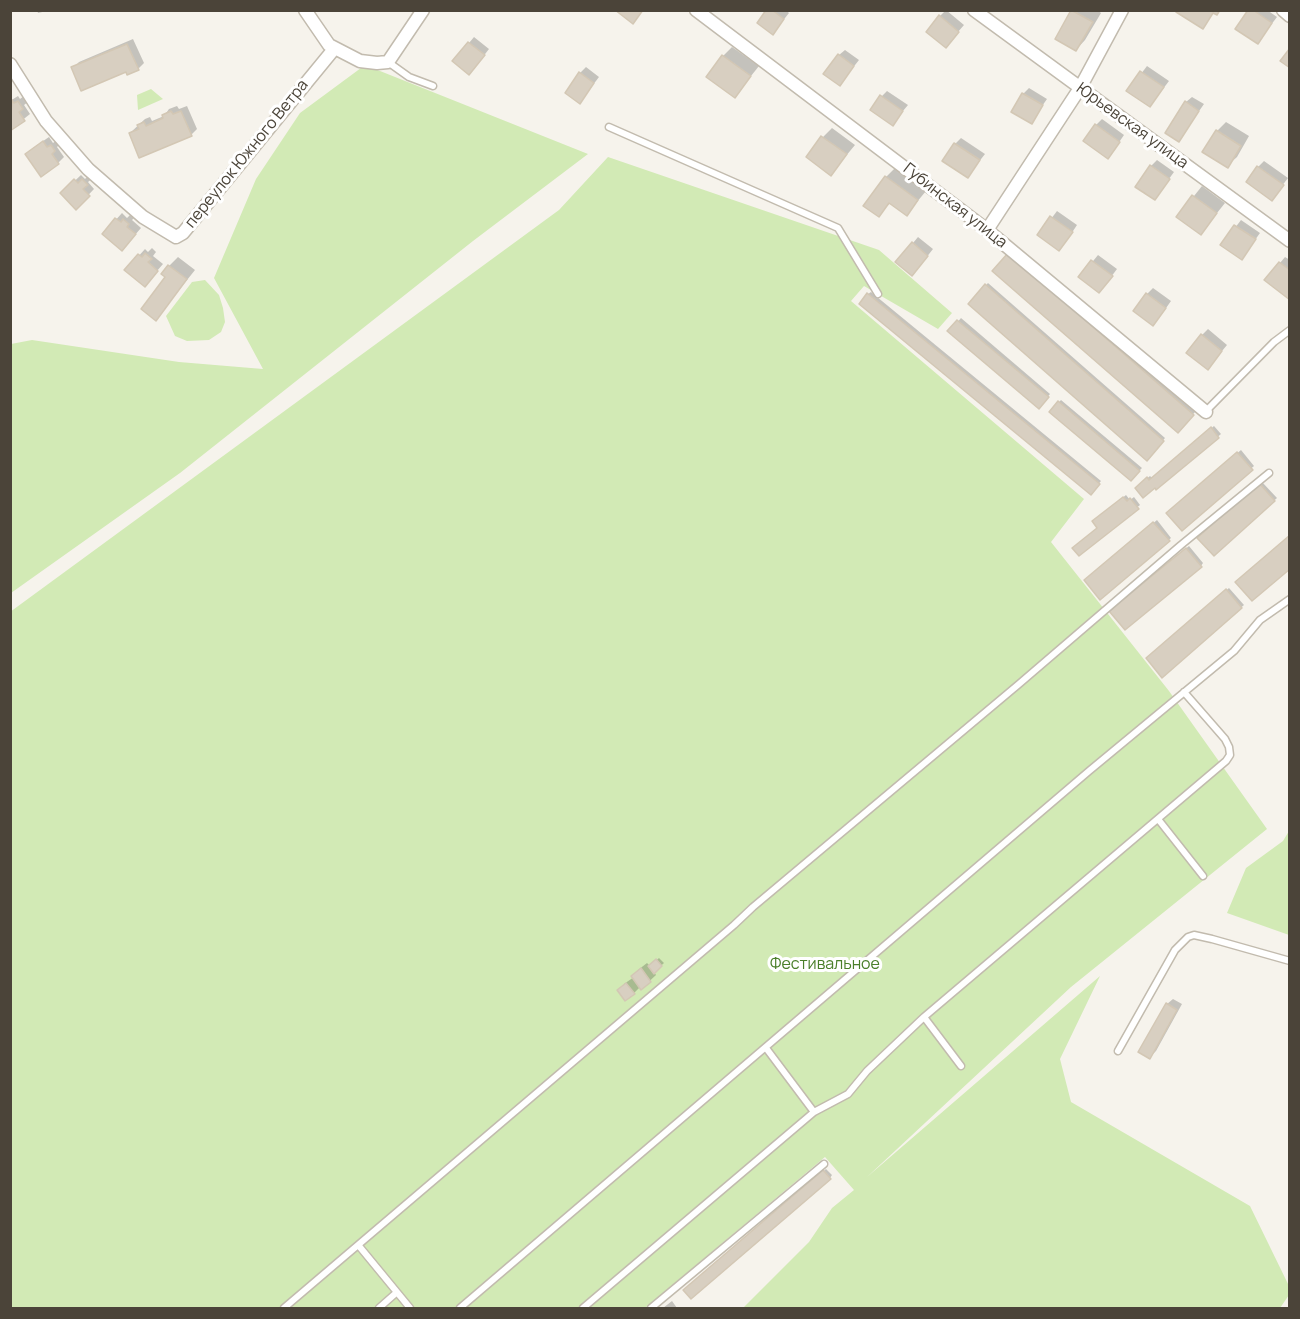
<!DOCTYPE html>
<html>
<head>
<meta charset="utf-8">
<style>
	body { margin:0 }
	#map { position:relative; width:1300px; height:1319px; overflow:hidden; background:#f6f3ec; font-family:Manrope,sans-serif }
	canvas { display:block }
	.frame { position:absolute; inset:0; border:12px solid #4b4439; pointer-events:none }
</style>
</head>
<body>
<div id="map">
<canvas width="1300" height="1319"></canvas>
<div class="frame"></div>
</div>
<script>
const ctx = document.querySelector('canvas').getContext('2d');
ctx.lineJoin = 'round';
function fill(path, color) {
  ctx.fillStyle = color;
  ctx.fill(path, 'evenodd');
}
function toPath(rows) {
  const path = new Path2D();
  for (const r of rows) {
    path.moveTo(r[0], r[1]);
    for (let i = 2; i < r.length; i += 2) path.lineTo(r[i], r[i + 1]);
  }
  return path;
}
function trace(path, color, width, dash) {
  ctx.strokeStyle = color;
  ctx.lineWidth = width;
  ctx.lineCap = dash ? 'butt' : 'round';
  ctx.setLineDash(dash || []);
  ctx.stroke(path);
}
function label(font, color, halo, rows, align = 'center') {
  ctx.font = font + ' Manrope,sans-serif';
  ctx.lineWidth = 6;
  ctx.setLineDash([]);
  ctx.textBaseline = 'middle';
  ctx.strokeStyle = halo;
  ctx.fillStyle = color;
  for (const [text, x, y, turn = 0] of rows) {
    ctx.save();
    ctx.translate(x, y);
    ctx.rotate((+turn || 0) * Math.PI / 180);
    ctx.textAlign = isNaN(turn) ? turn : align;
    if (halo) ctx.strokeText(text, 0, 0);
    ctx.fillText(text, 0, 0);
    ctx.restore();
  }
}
const green = toPath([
	[365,65,588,154,473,241,180,473,11,593,11,344,32,340,179,362,263,369,214,278,256,179,300,113],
	[151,89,163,99,138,110,137,95],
	[608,157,879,250,952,313,938,329,864,286,851,301,1084,499,1051,542,1169,691,1267,829,1071,987,867,1177,1100,976,1060,1059,1071,1102,1250,1206,1289,1286,1289,1295,1280,1308,743,1308,809,1242,832,1208,854,1190,825,1157,645,1308,11,1308,10,612,559,210],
	[205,280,219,295,223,308,225,322,221,332,209,340,187,341,175,336,166,316,192,282],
	[1289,831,1289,935,1227,913,1246,868,1283,841]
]);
const shadow = toPath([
	[37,10,51,10,38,13],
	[768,10,786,10,789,13,773,33],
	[946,10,964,25,951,40,940,16],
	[1073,10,1097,10,1101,13,1085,40,1076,50,1057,39],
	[1249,10,1267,10,1277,17,1258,42],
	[474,37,489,49,475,67,469,43],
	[133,39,144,63,138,69,126,70,73,68,79,62],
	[732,47,759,66,735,96,723,56],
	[845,50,859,60,840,84,839,55],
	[1147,66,1169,81,1150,106,1128,91],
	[586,67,599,77,580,102,580,73],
	[1029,88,1047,99,1031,122,1023,94],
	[887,91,908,105,892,124,882,96],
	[18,96,20,99,24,96,28,102,24,105,30,114,10,130,10,101],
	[1192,97,1204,104,1179,140,1186,102],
	[177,106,179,109,187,106,197,129,191,135,130,133,145,119,150,117,152,121,164,116,169,109],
	[1102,119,1124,135,1113,151,1096,125],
	[1226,122,1249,136,1237,157,1227,166,1217,131],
	[832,128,855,145,831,174,823,137],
	[49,137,53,143,57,140,60,144,57,147,64,157,58,163,33,148],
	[961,138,985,154,967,177,955,144],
	[1157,160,1174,172,1155,198,1151,166],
	[1264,161,1288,178,1272,199,1258,167],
	[895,168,926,191,907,214,891,202,878,215,886,177],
	[81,175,85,179,89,175,93,178,88,182,94,189,76,208,62,193],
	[1202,186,1225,203,1201,233,1178,216],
	[1057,211,1077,225,1065,243,1039,235],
	[122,213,127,218,130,215,134,218,132,220,141,228,128,243,104,233],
	[1241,220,1260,233,1242,258,1222,245],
	[918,237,933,249,918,268,913,243],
	[152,248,156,252,153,256,163,264,150,279,126,270,145,249,148,252],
	[1011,252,1195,412,1178,431],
	[1098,255,1117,269,1105,285,1080,277],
	[178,257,195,270,156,319,169,266],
	[1285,257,1290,260,1290,298,1280,263],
	[988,283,1165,438,1147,459,970,303],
	[1153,288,1171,301,1159,318,1147,294],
	[871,292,1101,481,1091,493,868,294],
	[961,318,1050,394,1039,407,950,331],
	[1208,329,1227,345,1213,362,1202,335],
	[1061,400,1142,468,1131,479,1051,411],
	[1214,426,1221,434,1157,488,1139,485,1150,476,1152,478],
	[1241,450,1254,466,1182,529,1168,513],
	[1262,482,1277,498,1214,554,1200,538],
	[1126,495,1130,500,1134,497,1140,505,1079,554,1099,528,1097,519],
	[1157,520,1171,538,1100,597,1086,580],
	[1189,546,1203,563,1201,566,1114,609],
	[1229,588,1244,605,1162,675,1148,658],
	[659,958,664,963,654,972,656,975,642,988,641,986,634,993,624,984,634,977,638,970,647,963,650,966],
	[1173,999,1182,1004,1156,1051,1150,1057,1167,1004],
	[826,1169,832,1175,830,1178,691,1297,688,1287],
	[672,1301,677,1308,663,1308]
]);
const building = toPath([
	[615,10,643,10,633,24,615,10],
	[766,10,772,10,784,19,773,35,757,23,766,10],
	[1071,10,1093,22,1076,51,1055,39,1071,10],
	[1177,10,1220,10,1217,15,1213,13,1203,29,1176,12,1177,10],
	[1248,10,1253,10,1272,23,1258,44,1235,29,1248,10],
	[939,15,959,32,946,48,926,32,939,15],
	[468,42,485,55,469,75,452,61,468,42],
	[127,44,139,70,127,75,126,72,81,91,71,67,127,44],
	[1290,48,1290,68,1280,61,1290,48],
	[838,54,854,66,840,86,823,74,838,54],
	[722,55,751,76,735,98,706,77,722,55],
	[1140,71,1164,87,1150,107,1126,91,1140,71],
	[579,72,594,83,580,104,565,93,579,72],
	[1022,93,1043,105,1032,124,1011,112,1022,93],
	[880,95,903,111,893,126,870,110,880,95],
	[12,100,14,103,18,101,23,109,19,112,25,121,10,131,12,100],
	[1185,101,1199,111,1179,142,1165,133,1185,101],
	[171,111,173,114,181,111,192,136,139,158,129,133,139,129,137,125,144,122,146,126,163,118,162,115,171,111],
	[1095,124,1120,142,1108,159,1083,141,1095,124],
	[1216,130,1241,146,1228,168,1202,152,1216,130],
	[821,136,847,154,831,176,806,157,821,136],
	[43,141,47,147,51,145,55,151,52,154,59,164,41,177,25,154,43,141],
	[954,143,980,160,968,178,942,161,954,143],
	[1150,165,1170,179,1155,200,1135,187,1150,165],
	[1257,166,1284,185,1272,201,1246,182,1257,166],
	[885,176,918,200,907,216,889,203,879,217,863,206,885,176],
	[74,179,78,183,82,179,88,185,83,189,90,196,76,210,60,193,74,179],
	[1192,195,1217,213,1201,235,1176,217,1192,195],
	[1050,216,1073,232,1059,251,1037,235,1050,216],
	[115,218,121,222,123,219,129,224,127,227,136,234,122,251,102,234,115,218],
	[1234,225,1256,239,1242,260,1220,245,1234,225],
	[912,242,928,256,912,276,895,262,912,242],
	[145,253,152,259,148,262,158,271,145,287,124,270,138,254,142,257,145,253],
	[1008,253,1194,415,1178,433,992,271,1008,253],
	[1091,260,1113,276,1099,293,1078,277,1091,260],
	[1279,262,1290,270,1290,300,1264,280,1279,262],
	[168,265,187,279,156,321,141,309,165,277,161,274,168,265],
	[985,284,1164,441,1147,461,968,304,985,284],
	[867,293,1100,484,1091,495,859,304,867,293],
	[1146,293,1166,308,1153,326,1133,311,1146,293],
	[957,320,1049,397,1039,409,947,331,957,320],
	[1201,334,1222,351,1208,370,1186,353,1201,334],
	[1058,401,1140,471,1131,481,1049,412,1058,401],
	[1211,427,1219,438,1156,490,1155,488,1143,498,1135,488,1147,477,1149,480,1211,427],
	[1237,452,1253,470,1182,531,1166,513,1237,452],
	[1259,483,1275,501,1214,556,1197,538,1259,483],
	[1123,497,1127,501,1130,498,1139,509,1079,556,1072,548,1097,528,1092,521,1123,497],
	[1153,522,1170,541,1100,600,1084,580,1153,522],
	[1290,535,1290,569,1252,601,1235,582,1290,535],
	[1186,548,1202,567,1125,630,1109,611,1186,548],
	[1226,589,1242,608,1162,678,1146,658,1226,589],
	[656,959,662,966,654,974,648,966,656,959],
	[641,968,651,982,641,990,631,976,641,968],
	[626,983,635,994,625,1001,617,990,626,983],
	[1166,1003,1177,1010,1150,1059,1138,1052,1166,1003],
	[823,1170,831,1179,691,1299,683,1290,823,1170]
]);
const lane = toPath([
	[388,62,409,77,433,86],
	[609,127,838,228,878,294],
	[1206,411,1274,342,1290,330],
	[1158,819,1203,876],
	[924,1017,961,1066],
	[766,1048,814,1112],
	[1118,1051,1175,950,1188,937,1194,935,1212,939,1290,961],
	[359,1246,410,1308],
	[284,1308,734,925,753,907,1019,684,1181,545,1269,473],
	[379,1308,396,1293],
	[460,1308,1089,771,1234,651,1260,620,1290,599],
	[583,1308,814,1112,848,1094,867,1071,924,1017,1226,761,1230,755,1229,747,1225,739,1184,692],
	[651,1308,824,1164]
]);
const street = toPath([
	[305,10,329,45,360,61,377,63,388,62,423,10],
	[696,10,987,230,1206,412],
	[974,10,1290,241],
	[1283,10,1290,16],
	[10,64,46,121,88,169,143,217,176,237,183,233,334,49],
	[987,230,1080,88,1122,10]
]);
const streetNames = [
	["Юрьевская улица",1132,126,36],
	["переулок Южного Ветра",247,154,-51],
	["Губинская улица",955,206,38]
];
const parkNames = [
	["Фестивальное",825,965]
];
fill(green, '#d2eab5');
fill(shadow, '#0003');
fill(building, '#d8cfc1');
trace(building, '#d3c7b4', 1.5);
trace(lane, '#c2bbae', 9);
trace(street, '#c2bbae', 15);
trace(lane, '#fff', 6);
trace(street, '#fff', 12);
label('16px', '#4b4439', '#fff', streetNames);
label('16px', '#4a7f2a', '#fff', parkNames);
</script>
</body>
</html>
